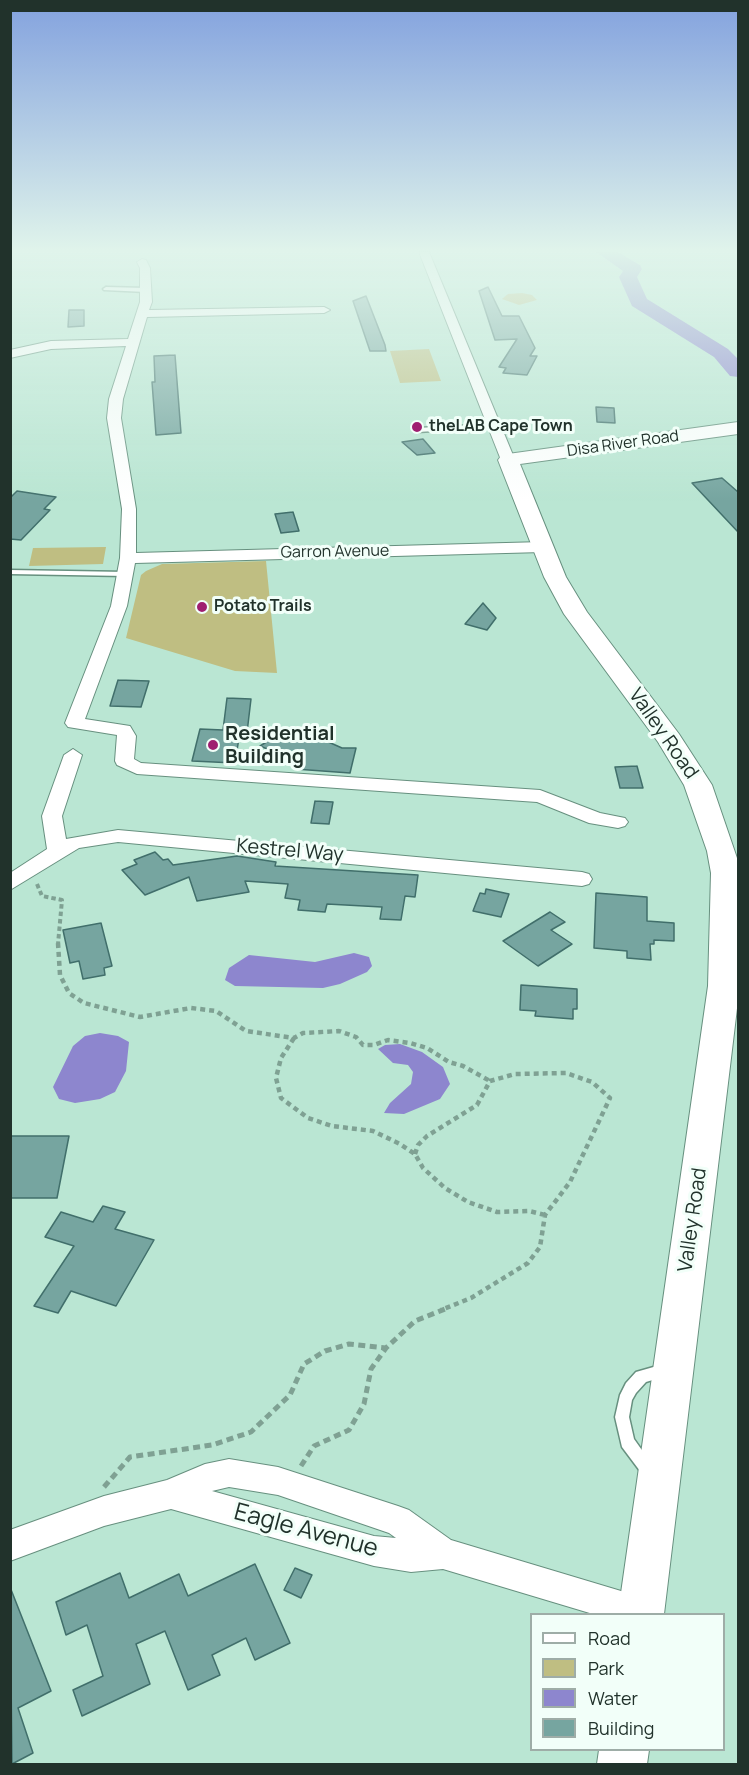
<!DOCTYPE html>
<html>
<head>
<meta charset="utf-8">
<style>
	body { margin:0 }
	#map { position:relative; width:749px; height:1775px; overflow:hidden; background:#bae6d3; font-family:Manrope,sans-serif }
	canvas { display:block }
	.frame { position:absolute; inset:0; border:12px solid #21322b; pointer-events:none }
	.legend { position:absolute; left:530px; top:1613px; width:195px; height:138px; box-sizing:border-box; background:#f2fff9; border:2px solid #9eada7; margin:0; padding:8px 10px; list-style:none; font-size:18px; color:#21322b }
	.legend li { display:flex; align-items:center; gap:12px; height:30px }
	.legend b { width:30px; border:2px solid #9eada7 }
</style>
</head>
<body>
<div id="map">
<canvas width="749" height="1775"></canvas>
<div class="frame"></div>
<ul class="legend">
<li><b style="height:8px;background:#fff"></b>Road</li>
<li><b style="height:16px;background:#bfbe82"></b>Park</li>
<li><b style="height:16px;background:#8d86ce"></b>Water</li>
<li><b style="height:16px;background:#76a5a0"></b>Building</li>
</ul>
</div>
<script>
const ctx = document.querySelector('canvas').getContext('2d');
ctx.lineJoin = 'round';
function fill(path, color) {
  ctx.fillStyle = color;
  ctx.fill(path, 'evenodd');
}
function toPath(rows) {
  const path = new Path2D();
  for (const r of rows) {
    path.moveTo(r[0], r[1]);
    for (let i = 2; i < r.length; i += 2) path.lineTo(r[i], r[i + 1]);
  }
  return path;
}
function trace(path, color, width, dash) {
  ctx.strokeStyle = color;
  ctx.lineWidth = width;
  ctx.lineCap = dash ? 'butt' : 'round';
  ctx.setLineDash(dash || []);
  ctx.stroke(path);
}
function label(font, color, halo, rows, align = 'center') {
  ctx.font = font + ' Manrope,sans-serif';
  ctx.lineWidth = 6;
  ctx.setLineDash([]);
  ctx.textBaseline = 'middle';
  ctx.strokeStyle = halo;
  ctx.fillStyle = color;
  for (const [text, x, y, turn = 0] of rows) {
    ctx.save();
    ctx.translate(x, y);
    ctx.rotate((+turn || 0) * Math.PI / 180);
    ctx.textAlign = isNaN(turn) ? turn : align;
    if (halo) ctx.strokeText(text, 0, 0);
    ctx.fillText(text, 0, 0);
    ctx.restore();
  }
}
const green = toPath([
	[522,293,532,295,537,300,519,305,502,299,508,294],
	[429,349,441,381,400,383,390,351],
	[106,547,103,564,29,566,33,548],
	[266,561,277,673,235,671,126,638,141,575,146,571,162,564]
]);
const water = toPath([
	[354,953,369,957,372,966,367,972,340,984,323,988,235,986,225,980,229,968,249,955,315,962],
	[100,1033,118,1036,129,1042,126,1071,115,1092,100,1099,75,1103,59,1099,53,1087,73,1046,85,1036],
	[400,1044,422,1052,443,1067,450,1084,440,1099,404,1114,384,1113,390,1103,411,1084,413,1072,408,1065,393,1063,378,1049,385,1045]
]);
const river = toPath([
	[596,252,618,252,640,265,642,269,637,277,647,299,728,349,738,359,738,377,730,376,714,357,632,306,619,277,623,271,596,252]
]);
const building = toPath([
	[488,287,502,316,519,316,535,348,530,356,537,356,527,375,503,373,506,368,499,367,517,339,495,340,479,291,488,287],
	[366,296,385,345,386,351,370,351,353,301,366,296],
	[69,310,84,310,84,326,68,327,69,310],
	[175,355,181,433,156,435,152,382,155,382,154,356,175,355],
	[596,407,614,408,615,423,597,422,596,407],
	[423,439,435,453,417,455,402,442,423,439],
	[722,478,738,492,738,532,692,483,722,478],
	[17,491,56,497,44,509,50,510,21,540,10,539,10,498,17,491],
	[293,512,299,531,281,533,275,514,293,512],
	[483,603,496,618,487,630,465,624,483,603],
	[118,680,149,681,141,707,110,706,118,680],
	[227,698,251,699,246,741,239,738,235,763,192,761,200,729,223,730,227,698],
	[286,730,303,737,308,733,342,748,356,748,350,773,295,769,301,763,260,746,286,730],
	[637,766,643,788,620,788,615,767,637,766],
	[315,801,333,802,329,824,311,823,315,801],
	[155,852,163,860,168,859,173,865,237,856,276,862,275,866,418,875,415,897,405,896,401,920,380,919,382,907,327,904,325,912,298,910,300,900,285,898,288,884,245,881,249,892,197,901,189,877,145,895,122,870,137,864,134,860,155,852],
	[486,889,509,894,501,917,473,911,480,893,485,894,486,889],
	[596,893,647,897,647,921,674,923,674,941,654,940,654,944,650,944,651,960,627,958,627,951,594,948,596,893],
	[550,912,565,922,551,930,572,944,538,966,503,941,550,912],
	[101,923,112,966,104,968,105,975,83,979,79,961,70,963,63,930,101,923],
	[521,985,577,989,577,1009,573,1009,573,1019,535,1016,536,1011,520,1010,521,985],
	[10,1136,69,1136,57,1198,10,1198,10,1136],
	[103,1206,125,1212,115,1229,154,1240,116,1306,71,1291,58,1313,34,1306,74,1246,45,1237,61,1212,93,1222,103,1206],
	[255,1564,290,1643,255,1660,246,1638,212,1655,220,1675,188,1690,165,1631,136,1644,150,1684,82,1716,73,1690,103,1676,87,1625,66,1635,56,1602,120,1573,129,1598,179,1574,188,1596,255,1564],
	[295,1568,312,1575,301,1598,284,1590,295,1568],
	[10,1587,51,1691,18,1708,33,1753,12,1764,10,1587]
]);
const pathFar2 = toPath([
	[37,884,42,896,62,900,58,944]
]);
const pathFar1 = toPath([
	[58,943,60,975,69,993,84,1003,140,1017,191,1008,216,1011,246,1031,294,1038,303,1033,339,1031,356,1037,363,1045,374,1045,388,1040,410,1043,427,1048,449,1062,463,1066,490,1081],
	[294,1038,281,1058,276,1078,281,1098,308,1118,332,1126,373,1131,400,1144,415,1154,423,1168,445,1188,468,1202,497,1212,529,1211,545,1215],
	[415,1154,418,1145,427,1136,477,1105,490,1081,515,1074,566,1073,592,1082,610,1098,570,1182,545,1215,540,1247,528,1263,471,1298,441,1310]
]);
const path = toPath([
	[301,1466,314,1446,349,1430,364,1404,371,1369,386,1348,415,1321,445,1309],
	[104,1487,130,1457,212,1445,251,1432,290,1395,304,1364,325,1351,349,1344,386,1348]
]);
const lane = toPath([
	[106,287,146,288,149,290,146,292,104,290,103,289,106,287],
	[494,424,496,425,496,427,418,432,415,430,418,428,494,424],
	[10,570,126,572,130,574,126,576,10,574,10,570],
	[664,1364,669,1365,671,1370,669,1375,646,1382,636,1393,632,1400,629,1417,634,1439,656,1470,653,1475,648,1477,643,1475,622,1447,615,1417,620,1395,626,1383,636,1372,664,1364]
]);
const street = toPath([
	[419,252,429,252,515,460,513,463,508,464,501,460,419,252],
	[142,259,146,260,150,268,152,302,149,310,324,307,330,310,324,313,147,317,123,399,121,418,136,509,136,553,543,542,551,547,543,552,135,563,127,606,85,719,130,726,136,736,134,759,141,763,540,790,600,813,625,818,628,822,625,826,618,828,589,823,537,802,137,774,117,765,115,761,117,735,68,727,65,723,111,606,120,558,122,509,107,418,109,399,126,346,51,349,10,358,10,350,51,341,128,339,140,302,140,268,137,262,142,259],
	[73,749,82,755,62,816,66,839,118,830,582,872,589,874,592,879,589,884,582,886,118,842,79,848,10,890,10,873,47,849,42,816,64,755,73,749],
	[229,1459,278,1467,398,1506,409,1510,451,1540,641,1597,653,1601,657,1613,593,1614,443,1569,411,1572,374,1566,171,1509,104,1526,10,1561,10,1530,104,1496,167,1480,205,1464,229,1459],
	[229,1487,278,1495,389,1533,396,1538,374,1536,212,1491,229,1487]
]);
const secondary = toPath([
	[738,422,738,434,520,464,566,577,587,612,679,734,712,785,738,861,738,1000,664,1614,618,1614,708,986,711,873,707,851,684,785,658,742,564,614,544,577,498,460,501,456,508,454,738,422],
	[599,1750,649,1750,647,1764,597,1764,599,1750]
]);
const markers = [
	[417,427,6,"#9f1e70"],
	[202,607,6,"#9f1e70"],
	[213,745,6,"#9f1e70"]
];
const farPoinames = [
	["theLAB Cape Town",429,427],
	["Potato Trails",214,607]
];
const farStreetnames = [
	["Disa River Road",623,444,-8],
	["Garron Avenue",335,552,-1]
];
const poiNames = [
	["Residential",225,734],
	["Building",225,757]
];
const streetNames = [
	["Valley Road",663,734,55],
	["Kestrel Way",290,851,5],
	["Valley Road",693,1220,-82]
];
const nearStreetnames = [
	["Eagle Avenue",306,1531,15]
];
fill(green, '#bfbe82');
fill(water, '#8d86ce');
fill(river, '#8d86ce');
fill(building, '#76a5a0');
trace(building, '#416f6b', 1.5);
trace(lane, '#67907f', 3);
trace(street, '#67907f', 2);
trace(secondary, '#67907f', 2);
trace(pathFar2, '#7fa193', 4, [4.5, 3]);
trace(pathFar1, '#7fa193', 4.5, [5, 4]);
trace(path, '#7fa193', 5, [7, 4.5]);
fill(lane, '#fff');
fill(street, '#fff');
fill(secondary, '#fff');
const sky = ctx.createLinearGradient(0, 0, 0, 501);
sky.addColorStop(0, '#83a2de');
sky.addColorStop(0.5, '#e0f4eb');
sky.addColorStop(1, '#e0f4eb00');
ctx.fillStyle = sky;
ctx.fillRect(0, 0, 749, 501);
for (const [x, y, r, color] of markers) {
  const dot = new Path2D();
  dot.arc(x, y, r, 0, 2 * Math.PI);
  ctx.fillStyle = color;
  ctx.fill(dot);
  trace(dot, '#f2fff9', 2);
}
label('bold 16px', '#21322b', '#f2fff9', farPoinames, 'left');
label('16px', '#21322b', '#f2fff9', farStreetnames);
label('bold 20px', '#21322b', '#f2fff9', poiNames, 'left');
label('20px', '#21322b', '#f2fff9', streetNames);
label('24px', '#21322b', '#f2fff9', nearStreetnames);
</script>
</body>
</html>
